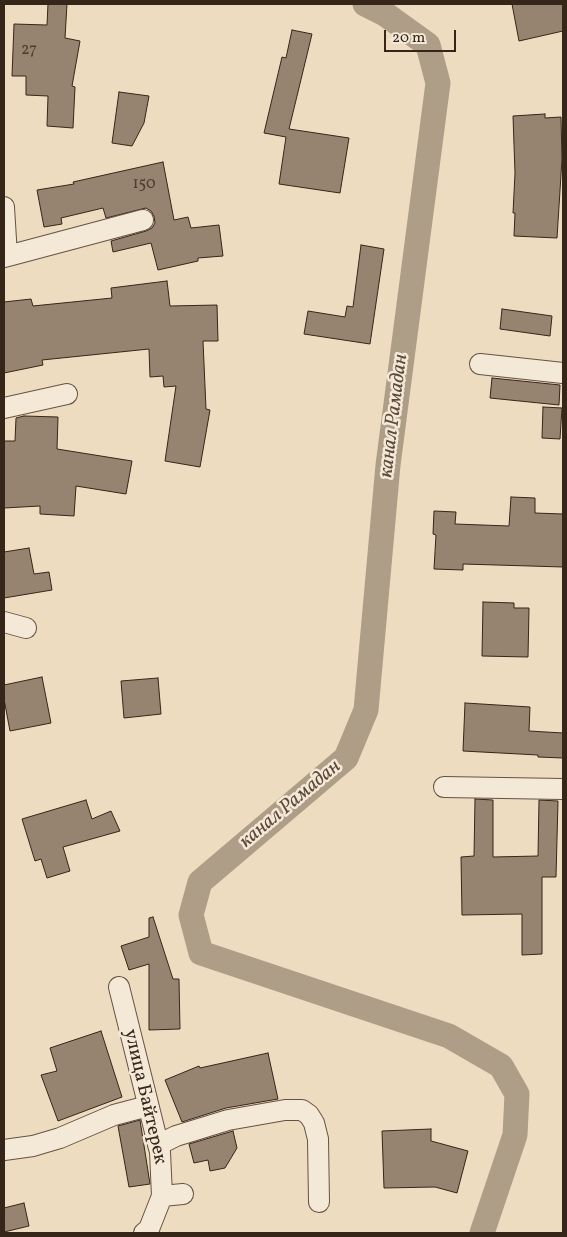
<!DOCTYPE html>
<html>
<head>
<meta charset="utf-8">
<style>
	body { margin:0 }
	#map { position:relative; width:567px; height:1237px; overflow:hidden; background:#eedcc0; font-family:Vollkorn,serif }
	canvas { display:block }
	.frame { position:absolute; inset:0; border:5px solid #362519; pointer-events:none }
	.scale { position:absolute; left:384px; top:30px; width:72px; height:22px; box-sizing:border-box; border:2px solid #362519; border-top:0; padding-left:6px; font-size:15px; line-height:18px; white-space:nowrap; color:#362519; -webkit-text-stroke:4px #f4e8d6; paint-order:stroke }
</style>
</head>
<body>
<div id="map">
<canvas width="567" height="1237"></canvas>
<div class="frame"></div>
<div class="scale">20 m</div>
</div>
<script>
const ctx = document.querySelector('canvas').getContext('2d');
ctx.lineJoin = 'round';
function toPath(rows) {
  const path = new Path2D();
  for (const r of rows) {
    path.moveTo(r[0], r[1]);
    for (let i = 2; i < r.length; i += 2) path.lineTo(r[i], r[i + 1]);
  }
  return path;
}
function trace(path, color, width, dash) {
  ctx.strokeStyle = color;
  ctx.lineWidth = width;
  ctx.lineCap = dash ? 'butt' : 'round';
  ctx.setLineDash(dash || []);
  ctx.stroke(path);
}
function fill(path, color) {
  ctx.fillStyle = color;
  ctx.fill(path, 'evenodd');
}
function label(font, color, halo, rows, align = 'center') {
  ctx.font = font + ' Vollkorn,serif';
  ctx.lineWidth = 5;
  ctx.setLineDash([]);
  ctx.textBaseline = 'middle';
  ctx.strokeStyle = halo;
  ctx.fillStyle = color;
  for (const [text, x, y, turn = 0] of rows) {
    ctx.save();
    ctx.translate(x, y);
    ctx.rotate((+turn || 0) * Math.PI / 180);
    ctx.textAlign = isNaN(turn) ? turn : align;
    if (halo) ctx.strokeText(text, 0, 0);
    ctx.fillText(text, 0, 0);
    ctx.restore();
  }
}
const canal = toPath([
	[365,4,385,14,428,45,438,83,388,465,366,710,346,758,200,882,191,915,201,953,449,1036,501,1066,517,1094,515,1135,482,1233]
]);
const building = toPath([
	[48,4,67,4,65,38,80,41,72,86,75,87,73,128,47,126,48,96,26,95,26,76,12,76,14,24,47,25,48,4],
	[512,4,563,4,563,31,519,41,512,4],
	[292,30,312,34,289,129,349,138,340,193,279,184,286,137,264,133,282,57,286,58,292,30],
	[119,92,149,96,144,123,132,146,112,143,119,92],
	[545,114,545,118,561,117,562,159,557,238,514,236,515,213,513,213,515,173,513,116,545,114],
	[163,162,174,220,188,217,191,228,219,225,223,256,198,258,198,261,158,270,151,243,113,252,111,241,146,231,152,228,155,223,154,216,151,211,146,208,106,218,103,208,61,218,62,224,44,227,37,190,74,184,73,182,163,162],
	[361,245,384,249,370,344,304,334,308,311,345,317,347,306,353,307,361,245],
	[167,281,170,306,217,305,218,341,203,341,206,409,210,410,200,467,165,461,176,386,164,387,163,376,150,377,149,349,42,360,43,365,4,373,4,302,31,299,33,306,112,298,111,288,167,281],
	[502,309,552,316,550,336,500,329,502,309],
	[492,378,560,385,559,405,490,398,492,378],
	[543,407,562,408,560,439,542,438,543,407],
	[24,416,58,417,57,449,132,461,126,494,76,486,74,516,40,514,40,506,4,508,4,441,15,441,16,418,24,416],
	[511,497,535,498,535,513,563,514,563,567,463,564,463,570,434,569,436,535,433,534,434,511,456,512,455,524,509,526,511,497],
	[29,548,34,574,49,572,52,590,4,598,4,552,29,548],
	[483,602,514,603,514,608,529,608,528,657,482,656,483,602],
	[42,677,51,723,10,731,4,699,4,685,42,677],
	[158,678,161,714,124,718,121,681,158,678],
	[465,703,530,707,529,731,563,733,563,758,538,757,538,755,463,751,465,703],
	[475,799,493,800,493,857,538,856,539,800,558,801,556,877,542,877,542,954,522,955,522,914,462,915,461,857,474,856,475,799],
	[86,800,92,819,111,811,120,831,63,847,70,871,47,878,41,859,35,861,22,819,86,800],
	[153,917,173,979,179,979,180,1029,149,1030,149,964,129,970,121,946,149,937,149,918,153,917],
	[101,1031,122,1097,58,1121,41,1075,57,1071,50,1048,101,1031],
	[268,1053,278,1099,226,1108,182,1122,165,1080,199,1066,200,1068,268,1053],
	[140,1120,150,1184,129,1187,118,1126,140,1120],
	[431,1129,431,1141,468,1151,457,1193,435,1187,384,1188,382,1131,431,1129],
	[233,1131,237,1148,225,1168,210,1171,208,1160,194,1163,189,1144,233,1131],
	[24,1203,29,1226,4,1232,4,1208,24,1203]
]);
const street = toPath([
	[4,207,7,256],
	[4,257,143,220],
	[480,364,563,373],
	[4,408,67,394],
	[4,622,26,628],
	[444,787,563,789],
	[119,987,160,1152,162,1196,149,1229,144,1233],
	[158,1145,176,1136,228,1120,285,1110,302,1110,309,1115,314,1123,318,1139,319,1202],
	[4,1150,33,1146,60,1138,114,1115,148,1106],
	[162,1196,183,1194]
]);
const numberNames = [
	["27",29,51],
	["150",144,185]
];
const streetNames = [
	["улица Байтерек",144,1097,77]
];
const waterNames = [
	["канал Рамадан",395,416,-83],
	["канал Рамадан",291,805,-40]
];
trace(canal, '#af9e87', 25);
fill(building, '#968470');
trace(building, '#362519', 1);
trace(street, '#645343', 22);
trace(street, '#f4e8d6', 20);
label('16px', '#4e3d2f', null, numberNames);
label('19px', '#362519', '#f4e8d6', streetNames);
label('italic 20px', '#5a493a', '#f4e8d6', waterNames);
</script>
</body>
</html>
